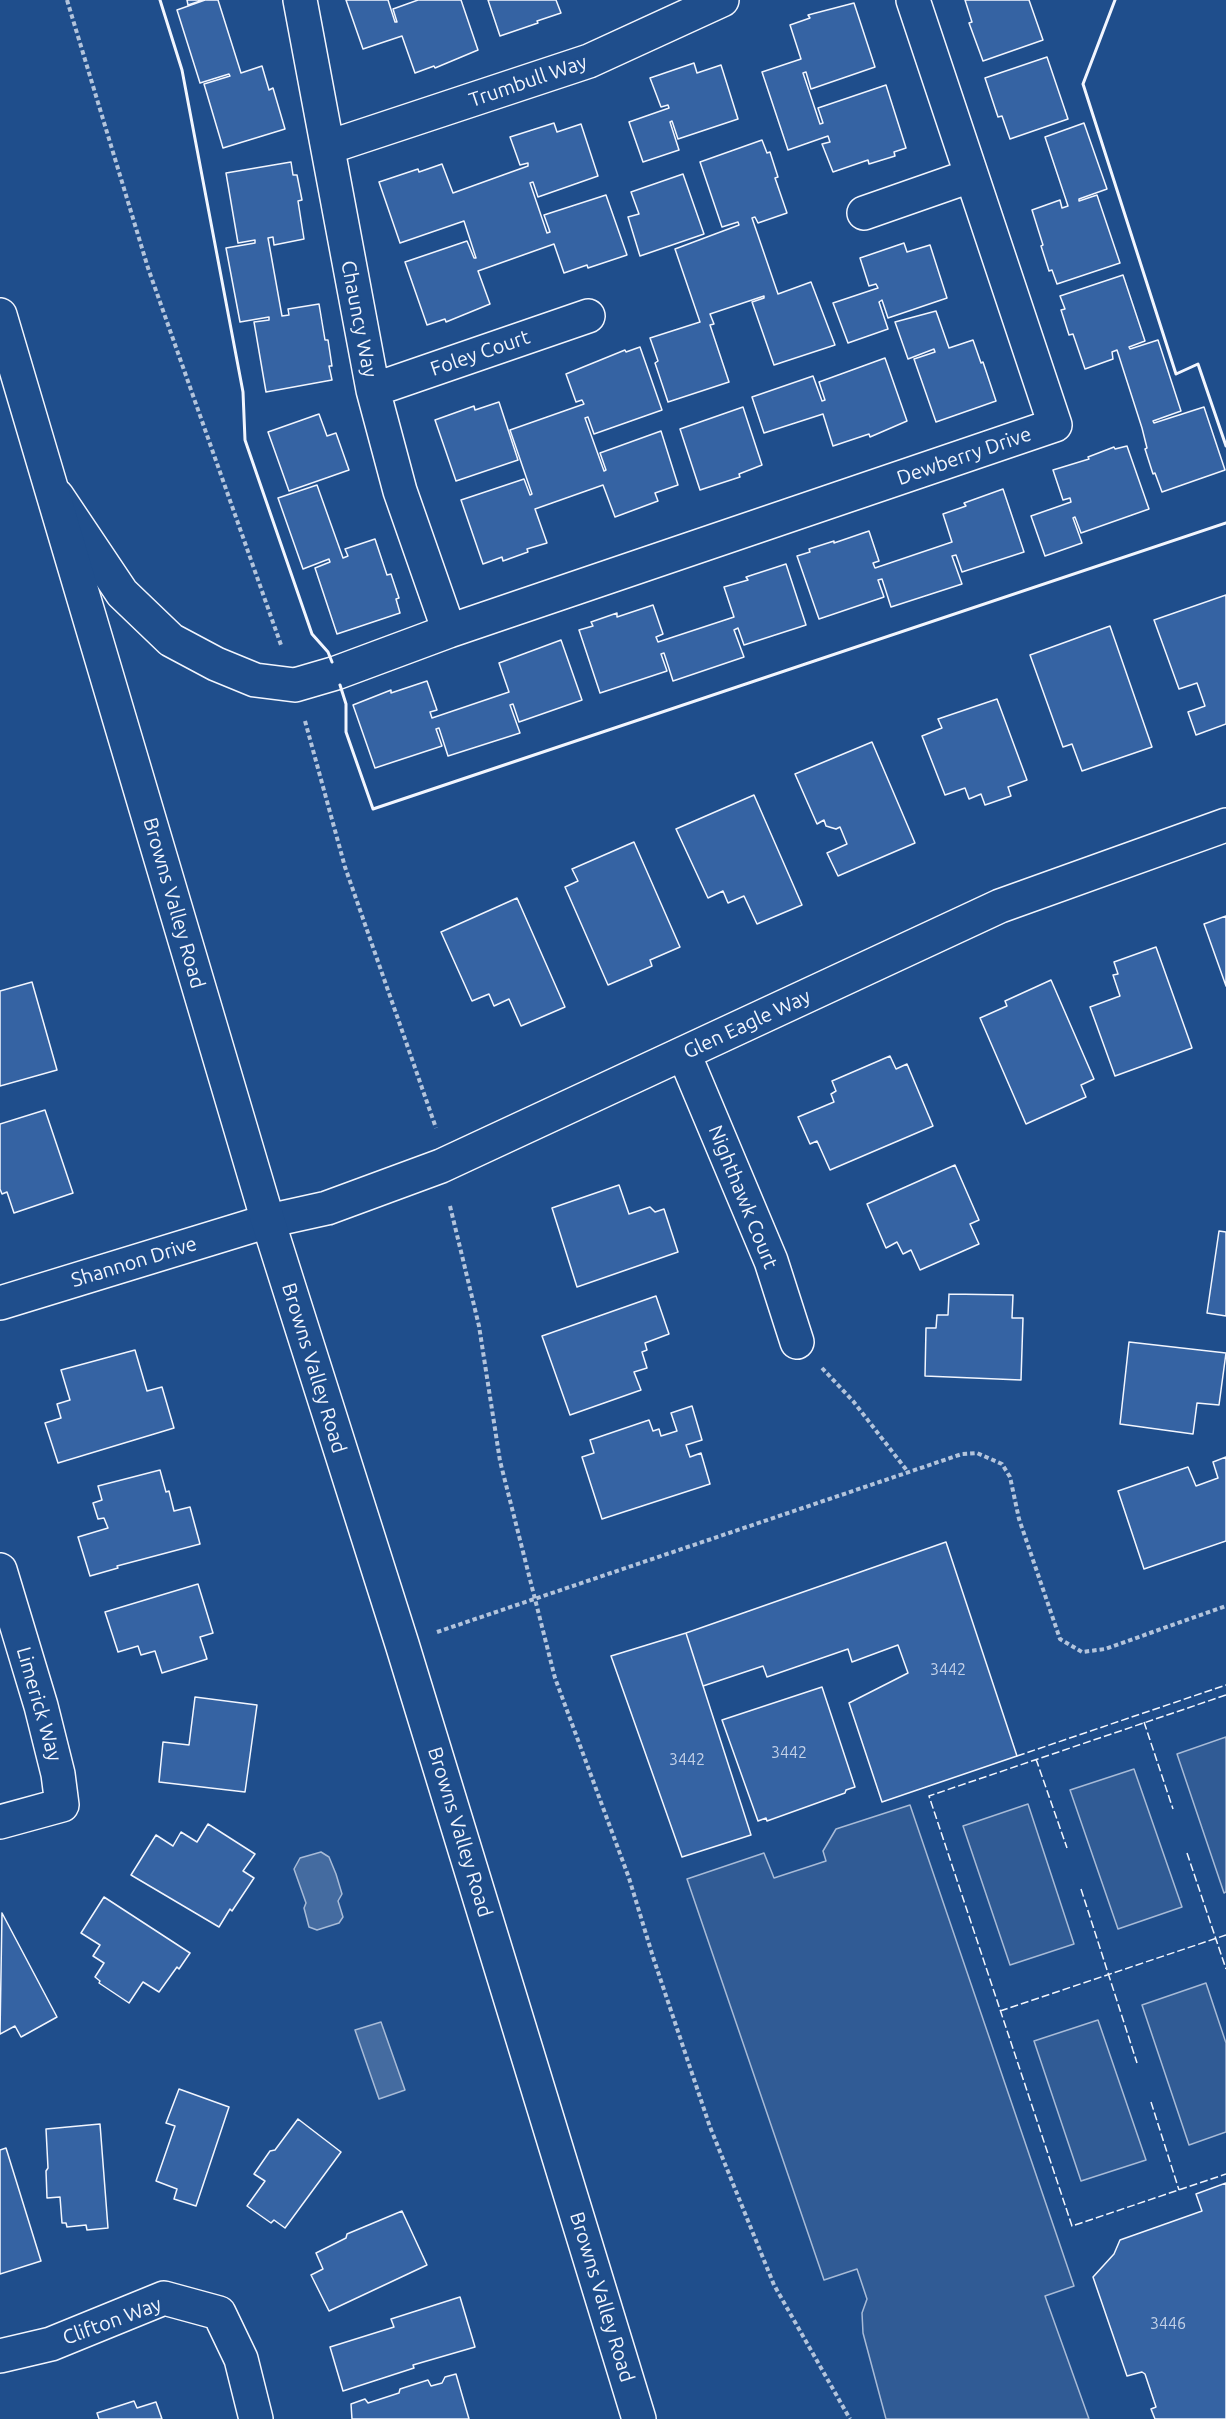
<!DOCTYPE html>
<html>
<head>
<meta charset="utf-8">
<style>
	body { margin:0 }
	canvas { display:block; background:#1f4e8c }
</style>
</head>
<body>
<canvas width="1226" height="2419"></canvas>
<script>
const ctx = document.querySelector('canvas').getContext('2d');
ctx.lineJoin = 'round';
function fill(path, color) {
  ctx.fillStyle = color;
  ctx.fill(path, 'evenodd');
}
function toPath(rows) {
  const path = new Path2D();
  for (const r of rows) {
    path.moveTo(r[0], r[1]);
    for (let i = 2; i < r.length; i += 2) path.lineTo(r[i], r[i + 1]);
  }
  return path;
}
function trace(path, color, width, dash) {
  ctx.strokeStyle = color;
  ctx.lineWidth = width;
  ctx.lineCap = dash ? 'butt' : 'round';
  ctx.setLineDash(dash || []);
  ctx.stroke(path);
}
function label(font, color, halo, rows, align = 'center') {
  ctx.font = font + ' Ubuntu,sans-serif';
  ctx.lineWidth = 4.5;
  ctx.setLineDash([]);
  ctx.textBaseline = 'middle';
  ctx.strokeStyle = halo;
  ctx.fillStyle = color;
  for (const [text, x, y, turn = 0] of rows) {
    ctx.save();
    ctx.translate(x, y);
    ctx.rotate((+turn || 0) * Math.PI / 180);
    ctx.textAlign = isNaN(turn) ? turn : align;
    if (halo) ctx.strokeText(text, 0, 0);
    ctx.fillText(text, 0, 0);
    ctx.restore();
  }
}
const built = toPath([
	[1226,1737,1226,1892,1224,1893,1177,1754,1226,1737],
	[1134,1769,1182,1907,1118,1929,1070,1790,1134,1769],
	[1028,1804,1074,1944,1010,1965,963,1826,1028,1804],
	[910,1805,1074,2286,1045,2296,1089,2419,886,2419,863,2333,862,2313,867,2299,857,2269,824,2280,687,1879,764,1853,774,1878,826,1861,823,1851,836,1829,910,1805],
	[1206,1983,1226,2043,1226,2132,1189,2145,1142,2005,1206,1983],
	[1098,2020,1146,2160,1081,2181,1034,2041,1098,2020]
]);
const water = toPath([
	[321,1852,329,1857,336,1874,342,1894,338,1901,343,1917,339,1923,317,1930,309,1927,304,1908,306,1903,294,1869,300,1858,321,1852],
	[381,2022,405,2090,379,2099,355,2030,381,2022]
]);
const building = toPath([
	[187,0,203,0,188,5,187,0],
	[205,0,218,0,241,73,262,66,269,90,273,88,285,129,223,148,204,84,230,76,229,74,200,83,177,10,205,0],
	[346,0,388,0,395,22,397,22,393,9,418,0,461,0,478,50,435,68,434,66,415,73,402,36,363,49,346,0],
	[488,0,556,0,561,13,537,21,538,23,500,36,488,0],
	[965,0,1029,0,1043,40,983,61,969,23,972,22,965,0],
	[854,3,875,67,811,89,806,72,803,73,820,124,823,123,818,108,886,85,906,148,894,152,895,156,869,164,868,160,833,172,822,144,830,142,828,136,788,150,762,72,801,59,790,25,810,18,808,15,854,3],
	[1047,57,1068,119,1010,139,1002,116,998,117,985,78,1047,57],
	[694,63,697,73,721,65,738,119,678,139,672,121,670,122,679,150,643,162,629,122,669,108,668,105,661,107,650,78,694,63],
	[554,123,557,132,581,124,598,176,538,197,533,182,530,183,547,233,550,232,544,215,606,195,627,255,588,268,587,265,564,273,554,244,478,271,490,304,446,322,445,319,427,325,405,262,467,241,474,258,476,258,464,221,400,243,379,182,418,169,419,172,442,164,453,193,528,166,528,163,520,165,510,137,554,123],
	[1084,123,1107,189,1079,199,1079,201,1097,195,1120,263,1057,284,1052,270,1049,271,1041,246,1043,245,1032,210,1060,200,1062,208,1068,206,1045,137,1084,123],
	[762,140,767,153,770,152,778,177,775,178,787,213,758,223,755,217,752,218,778,294,811,282,835,345,774,365,752,302,764,298,764,296,710,314,714,324,710,325,729,382,668,402,655,363,658,361,650,338,700,322,675,249,739,225,738,222,722,227,700,162,762,140],
	[291,162,293,175,297,175,302,200,298,201,304,239,274,245,273,237,268,238,282,316,289,315,288,309,319,304,325,340,328,340,332,366,329,366,332,380,266,392,254,322,269,320,269,317,240,322,226,248,255,243,255,240,238,243,226,173,291,162],
	[683,174,704,234,640,256,628,217,639,214,631,192,683,174],
	[904,243,907,252,930,245,947,298,888,318,882,300,879,302,888,329,848,343,833,303,878,288,876,284,869,286,860,258,904,243],
	[1123,275,1145,341,1129,347,1130,349,1158,340,1181,411,1153,421,1154,423,1204,407,1225,470,1162,492,1155,473,1153,474,1145,449,1147,448,1142,428,1117,350,1112,352,1113,359,1085,369,1073,334,1069,335,1061,310,1065,309,1060,296,1123,275],
	[936,311,949,348,973,340,981,363,983,362,996,401,936,422,914,359,935,352,934,349,908,359,895,322,936,311],
	[640,347,662,410,594,434,588,417,585,418,604,471,606,470,600,453,661,431,678,485,655,493,658,501,615,517,603,485,535,509,547,543,527,549,528,552,503,561,502,557,483,564,461,500,524,479,530,495,532,494,510,430,584,404,582,400,576,402,566,374,625,350,626,352,640,347],
	[885,358,907,421,870,437,869,434,833,446,823,414,764,433,752,397,813,376,822,401,825,400,819,382,885,358],
	[499,402,518,460,456,481,435,420,474,406,475,410,499,402],
	[743,407,762,465,739,474,740,477,700,490,680,429,743,407],
	[319,414,327,436,336,433,349,470,289,491,268,432,319,414],
	[1127,446,1149,509,1081,533,1075,517,1073,518,1082,543,1045,556,1031,516,1071,502,1070,498,1063,500,1053,470,1089,459,1088,457,1114,447,1115,449,1127,446],
	[317,485,343,558,348,556,345,549,375,539,387,575,391,574,399,598,396,599,400,613,337,634,315,568,330,562,329,559,303,569,278,498,317,485],
	[1003,489,1024,552,962,572,956,555,952,556,962,584,891,607,882,579,878,580,884,597,819,619,797,556,810,552,809,549,834,541,834,543,869,531,879,561,873,563,875,568,952,542,943,514,966,506,964,503,1003,489],
	[786,564,806,625,744,645,738,628,734,630,744,657,673,681,664,653,661,654,667,671,600,693,579,630,593,626,591,622,617,613,617,617,653,605,663,634,656,637,658,642,734,617,724,587,748,580,746,577,786,564],
	[1226,595,1226,724,1196,735,1188,712,1205,706,1197,683,1179,689,1154,620,1226,595],
	[1110,626,1152,747,1082,771,1072,744,1063,747,1030,655,1110,626],
	[561,640,582,700,519,722,513,704,510,705,520,733,448,756,439,728,436,729,442,746,375,768,353,705,391,690,391,693,427,681,437,710,430,712,432,718,509,692,499,663,561,640],
	[997,699,1027,780,1008,787,1011,796,985,805,981,794,969,799,965,788,945,795,922,736,942,728,938,719,997,699],
	[872,742,915,843,838,876,827,853,847,844,840,827,836,829,826,826,824,820,817,824,795,774,872,742],
	[754,795,802,905,757,924,744,896,728,903,723,891,708,898,676,829,754,795],
	[634,842,680,947,650,960,652,966,608,985,565,887,578,881,572,869,634,842],
	[517,898,565,1007,521,1026,509,999,494,1006,489,994,472,1001,441,932,517,898],
	[1226,916,1226,986,1204,924,1226,916],
	[1156,947,1192,1048,1115,1076,1090,1007,1120,996,1113,975,1118,974,1114,962,1156,947],
	[1051,980,1094,1079,1081,1085,1086,1097,1026,1124,980,1018,1007,1006,1005,1001,1051,980],
	[32,982,57,1070,0,1086,0,991,32,982],
	[890,1056,896,1069,907,1064,933,1126,830,1170,817,1141,810,1144,798,1117,834,1102,831,1094,836,1091,832,1081,890,1056],
	[45,1110,73,1193,14,1213,7,1192,2,1194,0,1189,0,1124,45,1110],
	[955,1165,979,1220,970,1224,979,1244,920,1270,911,1250,903,1254,897,1242,886,1248,867,1204,955,1165],
	[619,1185,629,1214,650,1207,655,1212,664,1209,678,1252,577,1287,552,1208,619,1185],
	[1219,1231,1226,1232,1226,1316,1207,1313,1219,1231],
	[949,1294,1013,1295,1012,1318,1023,1318,1021,1380,925,1376,926,1328,936,1328,937,1315,948,1315,949,1294],
	[656,1296,669,1334,645,1343,647,1350,642,1352,647,1368,634,1372,641,1390,570,1415,542,1336,656,1296],
	[1129,1342,1226,1353,1219,1405,1197,1403,1193,1434,1120,1424,1129,1342],
	[135,1350,147,1391,162,1387,174,1428,58,1463,45,1423,61,1418,57,1404,70,1400,61,1370,135,1350],
	[692,1406,702,1440,686,1445,690,1457,701,1453,710,1484,602,1519,582,1457,594,1453,590,1440,649,1420,653,1431,659,1429,661,1436,677,1431,671,1413,692,1406],
	[1226,1457,1226,1541,1144,1569,1118,1491,1188,1467,1196,1486,1218,1478,1213,1462,1226,1457],
	[160,1470,166,1492,169,1491,174,1511,190,1507,200,1544,117,1566,118,1568,90,1576,78,1537,108,1528,104,1518,98,1519,93,1503,102,1500,98,1486,160,1470],
	[946,1542,1017,1756,882,1802,849,1703,908,1673,898,1645,852,1662,848,1649,767,1677,763,1666,703,1686,686,1633,946,1542],
	[198,1584,213,1633,200,1637,207,1659,162,1673,155,1651,141,1655,138,1646,118,1652,105,1612,198,1584],
	[686,1633,751,1835,682,1857,611,1656,686,1633],
	[822,1687,855,1787,846,1790,845,1793,767,1821,766,1818,758,1821,722,1720,822,1687],
	[195,1697,257,1705,245,1792,159,1782,163,1742,189,1745,195,1697],
	[208,1824,255,1854,243,1871,254,1878,232,1911,230,1909,219,1927,131,1875,156,1835,173,1846,181,1832,197,1842,208,1824],
	[104,1897,190,1953,179,1969,177,1967,159,1992,143,1982,129,2003,99,1983,100,1981,95,1977,104,1963,93,1956,100,1945,81,1933,104,1897],
	[2,1913,57,2017,21,2037,15,2026,0,2034,2,1913],
	[179,2089,229,2107,196,2206,174,2199,177,2189,156,2181,175,2126,166,2123,179,2089],
	[298,2119,341,2152,285,2228,274,2220,271,2223,247,2206,265,2181,254,2174,270,2151,275,2150,298,2119],
	[100,2124,108,2228,87,2230,86,2225,67,2227,66,2223,62,2223,60,2197,47,2198,46,2171,48,2168,46,2129,100,2124],
	[6,2148,41,2261,0,2274,0,2150,6,2148],
	[1226,2183,1226,2419,1155,2419,1151,2409,1156,2407,1145,2374,1142,2372,1127,2376,1093,2277,1114,2254,1120,2240,1202,2211,1196,2194,1226,2183],
	[402,2211,427,2265,329,2311,311,2275,323,2269,316,2253,346,2238,347,2234,402,2211],
	[460,2297,475,2347,413,2365,414,2368,343,2391,330,2347,394,2327,391,2319,460,2297],
	[456,2374,469,2419,352,2419,351,2404,365,2399,368,2403,399,2393,400,2389,428,2380,431,2386,442,2383,445,2377,456,2374],
	[134,2401,137,2408,156,2402,162,2419,99,2419,97,2413,134,2401]
]);
const path = toPath([
	[67,0,148,268,281,645],
	[305,721,345,867,436,1128],
	[450,1206,479,1326,500,1461,555,1678,629,1878,653,1957,710,2127,774,2285,850,2419],
	[822,1368,853,1401,908,1472],
	[437,1632,962,1454,977,1453,1002,1464,1010,1477,1019,1519,1060,1639,1082,1652,1105,1649,1226,1606]
]);
const street = toPath([
	[300,0,373,390,400,491,449,631],
	[329,147,589,61,722,0],
	[864,213,970,176],
	[373,390,588,316],
	[57,496,122,593,171,640,216,664,255,680,295,685,336,673,449,631,1055,425,913,0],
	[684,1054,771,1261,797,1342],
	[0,1303,268,1221,327,1208,441,1166,1000,906,1226,825],
	[0,1570,41,1706,58,1774,62,1805,0,1822],
	[0,2356,51,2344,164,2298,219,2313,241,2359,256,2419]
]);
const secondary = toPath([
	[0,315,268,1221,402,1644,639,2419]
]);
const fence = toPath([
	[1226,1695,929,1796,1072,2226,1226,2174],
	[1144,1722,1173,1809],
	[1017,1756,1226,1685],
	[1036,1759,1067,1848],
	[1187,1853,1226,1969],
	[1081,1889,1137,2063],
	[1000,2011,1226,1935],
	[1151,2102,1179,2190]
]);
const wall = toPath([
	[160,0,182,70,243,392,245,440,312,634,328,652,332,662],
	[1115,0,1083,84,1176,374,1198,364,1226,446],
	[340,685,346,704,346,732,373,809,1226,523]
]);
const numberNames = [
	["3442",948,1670],
	["3442",789,1753],
	["3442",687,1760],
	["3446",1168,2324]
];
const streetNames = [
	["Trumbull Way",528,81,-19],
	["Chauncy Way",359,319,79],
	["Foley Court",480,353,-19],
	["Dewberry Drive",964,456,-19],
	["Browns Valley Road",174,903,74],
	["Glen Eagle Way",747,1024,-25],
	["Nighthawk Court",743,1197,68],
	["Shannon Drive",134,1262,-17],
	["Browns Valley Road",314,1368,73],
	["Limerick Way",39,1704,74],
	["Browns Valley Road",460,1832,73],
	["Browns Valley Road",602,2297,73],
	["Clifton Way",112,2321,-20]
];
fill(built, '#305b95');
trace(built, '#a8bbd7', 1.5);
fill(water, '#446ba0');
trace(water, '#a8bbd7', 1.5);
fill(building, '#3563a3');
trace(building, '#f2f6ff', 1.5);
trace(street, '#f2f6ff', 36);
trace(secondary, '#f2f6ff', 36);
trace(path, '#b3c4dc', 4, [4.5, 3]);
trace(street, '#1f4e8c', 33);
trace(secondary, '#1f4e8c', 33);
trace(fence, '#f2f6ff', 1.5, [8, 3]);
trace(wall, '#f2f6ff', 3);
label('16px', '#c3d1e8', null, numberNames);
label('20px', '#f2f6ff', '#1f4e8c', streetNames);
</script>
</body>
</html>
